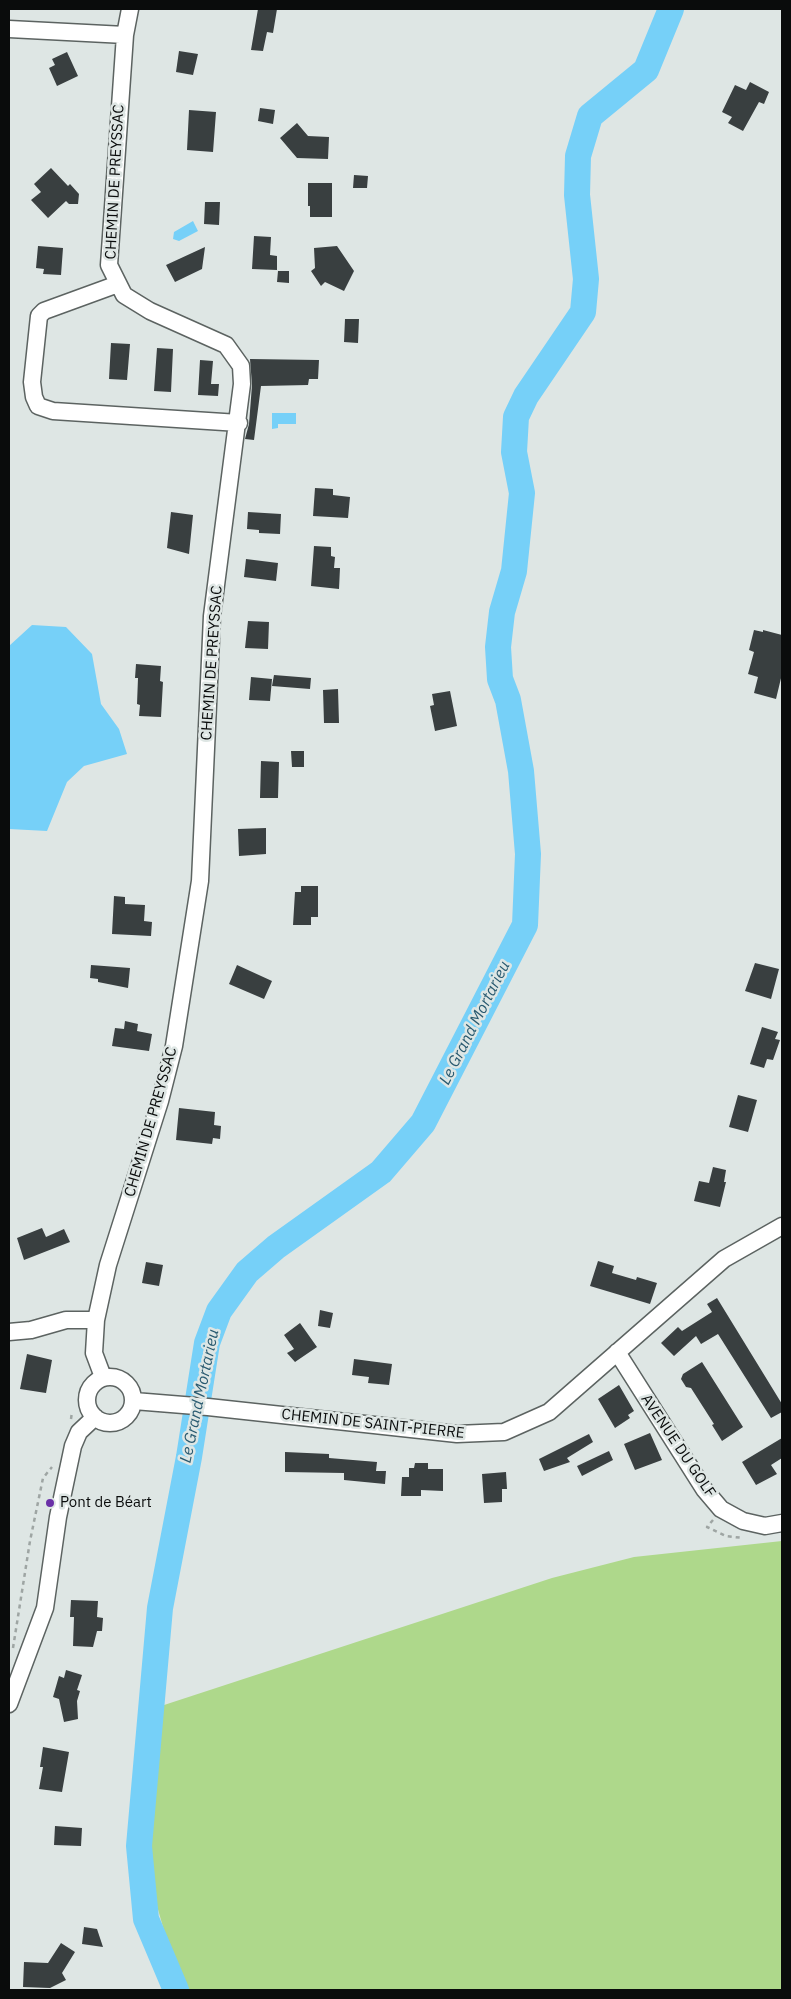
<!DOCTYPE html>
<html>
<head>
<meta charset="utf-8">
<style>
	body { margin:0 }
	#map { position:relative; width:791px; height:1999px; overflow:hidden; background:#dee6e4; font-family:"IBM Plex Sans",sans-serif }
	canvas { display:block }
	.frame { position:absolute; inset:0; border:10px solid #0a0c0c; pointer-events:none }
</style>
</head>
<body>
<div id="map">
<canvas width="791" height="1999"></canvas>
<div class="frame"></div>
</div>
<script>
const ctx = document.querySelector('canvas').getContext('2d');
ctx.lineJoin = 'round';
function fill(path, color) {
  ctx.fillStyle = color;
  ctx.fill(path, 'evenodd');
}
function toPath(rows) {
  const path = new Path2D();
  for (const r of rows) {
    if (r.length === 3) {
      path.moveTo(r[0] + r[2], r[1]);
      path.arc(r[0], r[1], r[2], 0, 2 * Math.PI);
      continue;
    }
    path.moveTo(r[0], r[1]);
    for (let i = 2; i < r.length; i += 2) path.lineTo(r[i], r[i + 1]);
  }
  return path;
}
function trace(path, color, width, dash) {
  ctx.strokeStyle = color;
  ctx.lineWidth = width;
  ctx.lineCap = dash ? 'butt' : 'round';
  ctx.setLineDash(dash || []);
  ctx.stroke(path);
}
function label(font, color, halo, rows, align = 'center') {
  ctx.font = font + ' "IBM Plex Sans",sans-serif';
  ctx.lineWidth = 5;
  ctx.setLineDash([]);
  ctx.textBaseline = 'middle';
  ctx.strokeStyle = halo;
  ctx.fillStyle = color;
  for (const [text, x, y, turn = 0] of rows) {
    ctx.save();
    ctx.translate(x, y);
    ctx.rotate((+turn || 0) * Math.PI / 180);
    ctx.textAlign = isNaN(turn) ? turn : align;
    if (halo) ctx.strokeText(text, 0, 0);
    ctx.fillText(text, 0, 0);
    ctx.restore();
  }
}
const green = toPath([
	[782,1541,782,1990,186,1990,175,1969,147,1871,158,1707,552,1578,634,1557]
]);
const water = toPath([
	[193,221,198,231,179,241,173,239,174,232],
	[272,413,296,413,296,424,278,424,278,428,272,429],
	[32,625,66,627,92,654,101,704,119,729,127,754,84,766,67,782,47,831,9,829,9,646]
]);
const river = toPath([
	[176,1990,146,1919,139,1846,160,1608,189,1457,207,1343,219,1311,247,1272,276,1247,381,1172,423,1123,525,925,528,854,521,771,508,700,500,679,498,647,502,612,514,571,522,493,514,452,516,417,526,396,583,312,586,279,577,195,578,156,590,116,646,70,671,9]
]);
const building = toPath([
	[258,9,277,9,273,33,267,32,263,51,251,50],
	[179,51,198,54,193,75,176,72],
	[67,52,78,76,57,86,49,68,55,65,52,59],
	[750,82,769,92,764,104,759,102,743,131,728,123,732,117,722,112,735,85,746,90],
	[260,108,275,110,273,124,258,121],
	[189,110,216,112,213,152,187,150],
	[297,123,308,136,329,137,328,159,297,158,280,138],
	[51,168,68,186,70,184,79,194,78,204,69,204,66,201,48,218,31,200,41,192,34,184],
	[354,175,368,176,367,188,353,188],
	[308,183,332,183,332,217,310,217,310,206,308,206],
	[205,202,220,202,219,225,204,224],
	[254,236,271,237,270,255,277,256,277,270,252,269],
	[38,246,63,248,61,275,43,274,44,269,36,268],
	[337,246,354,271,344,291,325,282,321,286,311,271,315,268,314,248],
	[205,247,202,269,175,282,166,265],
	[278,271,289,271,289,283,277,282],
	[345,319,359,319,358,343,344,342],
	[111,343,130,344,127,380,109,379],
	[157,348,173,349,171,392,154,391],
	[250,359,319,360,318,379,309,379,308,385,261,386,254,440,245,439,249,424,252,385],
	[200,360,213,361,211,384,219,384,218,396,198,395],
	[315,488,333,489,333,495,350,497,348,518,313,516],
	[171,512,193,515,189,554,167,548],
	[248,512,281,514,280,534,259,533,259,530,247,529],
	[314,546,331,547,331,556,335,557,334,568,340,568,339,589,311,586],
	[246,559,278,563,276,581,244,577],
	[248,621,269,622,268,649,245,648],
	[754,630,763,632,763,630,782,635,782,674,776,699,754,693,758,677,748,674,754,652,749,650],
	[136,664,161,666,160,681,163,682,161,717,139,716,140,705,137,704,138,678,135,678],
	[274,675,311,678,310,689,272,686],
	[251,677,272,679,270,701,249,700],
	[338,689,339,723,324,723,323,690],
	[450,691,457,726,435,731,430,706,434,705,432,694],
	[291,751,304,751,304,767,292,767],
	[261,761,279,762,278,798,260,798],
	[266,828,266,854,239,856,238,829],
	[301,886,318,886,318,917,311,917,311,925,293,925,295,892,301,892],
	[114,896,125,897,125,904,145,905,144,921,152,922,151,936,112,934],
	[755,963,779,969,771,999,745,991],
	[91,965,130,968,128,988,98,982,98,979,90,978],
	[237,965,272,981,264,999,229,984],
	[125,1021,138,1024,137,1031,152,1034,149,1051,112,1046,115,1028,124,1029],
	[762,1027,778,1032,775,1039,780,1040,773,1060,767,1059,764,1068,750,1064],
	[738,1095,757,1100,748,1132,729,1127],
	[179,1108,215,1112,214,1125,221,1126,220,1139,213,1138,212,1144,176,1140],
	[713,1167,726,1170,724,1182,726,1182,720,1207,694,1201,699,1181,709,1183],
	[42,1228,46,1237,64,1229,70,1242,24,1260,17,1238],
	[598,1261,614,1266,612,1273,636,1280,637,1277,657,1283,650,1304,590,1286],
	[146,1262,163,1265,159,1286,142,1283],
	[717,1298,782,1404,782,1412,771,1418,718,1334,701,1344,696,1336,674,1356,661,1343,678,1327,682,1331,712,1312,707,1304],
	[320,1310,333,1313,330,1328,318,1326],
	[300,1323,317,1347,295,1362,287,1353,294,1349,284,1335],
	[27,1354,52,1360,46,1393,20,1389],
	[354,1359,392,1364,389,1385,368,1383,369,1377,352,1375],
	[702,1362,743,1427,722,1441,712,1425,714,1424,691,1388,686,1387,681,1379,683,1374],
	[619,1385,634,1411,628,1415,630,1418,615,1428,598,1399],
	[650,1433,662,1460,635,1470,624,1444],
	[589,1434,593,1442,567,1458,570,1462,544,1471,539,1459],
	[782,1438,782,1458,771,1465,777,1474,756,1485,742,1462],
	[609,1451,613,1460,582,1476,577,1466],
	[285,1452,329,1454,329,1458,377,1462,376,1471,386,1471,385,1484,344,1480,344,1473,285,1472],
	[415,1463,428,1463,428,1469,443,1469,443,1491,421,1490,421,1496,401,1496,402,1477,409,1477,409,1468,414,1468],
	[506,1472,507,1489,502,1489,502,1502,484,1503,482,1474],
	[71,1600,98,1601,97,1617,103,1618,102,1631,97,1631,93,1647,73,1646,74,1617,70,1617],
	[66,1670,82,1675,77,1690,80,1691,77,1701,78,1719,64,1722,59,1699,53,1697,59,1676,64,1678],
	[43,1747,69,1752,62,1792,39,1789,43,1767,40,1767],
	[55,1826,82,1828,81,1846,54,1845],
	[84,1927,97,1929,103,1947,82,1944],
	[61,1943,75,1952,62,1973,66,1980,50,1988,23,1987,24,1962,48,1963]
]);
const path = toPath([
	[71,1419,72,1412],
	[713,1520,707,1527,726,1536,743,1538],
	[13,1648,30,1541,43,1478,52,1467]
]);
const minor = toPath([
	[9,29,125,35],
	[118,284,44,311,39,316,32,382,34,397,38,406,53,411,239,423],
	[9,1332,31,1330,66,1320,96,1320],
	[617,1352,704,1489,721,1509,743,1521,765,1526,782,1523],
	[110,1400,23],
	[103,1377,94,1353,96,1320,108,1265,160,1101,174,1046,200,881,212,616,242,384,241,366,226,345,150,311,124,295,109,265,125,35,130,9],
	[134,1401,208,1407,457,1434,504,1432,549,1412,724,1259,782,1226],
	[9,1704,45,1608,58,1517,73,1446,79,1432,95,1417]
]);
const markers = [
	[50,1503,5,"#6a30a7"]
];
const streetNames = [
	["CHEMIN DE PREYSSAC",115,182,-87],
	["CHEMIN DE PREYSSAC",212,663,-86],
	["CHEMIN DE PREYSSAC",151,1122,-74],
	["CHEMIN DE SAINT-PIERRE",373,1424,6],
	["AVENUE DU GOLF",678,1446,56]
];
const poiNames = [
	["Pont de Béart",60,1503]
];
const waterNames = [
	["Le Grand Mortarieu",475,1023,-63],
	["Le Grand Mortarieu",200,1396,-78]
];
fill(green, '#aed88b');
fill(water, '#76d0f8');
trace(river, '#76d0f8', 26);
fill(building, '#393f40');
trace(minor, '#5c6361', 19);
trace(path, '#9ea5a3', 2.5, [4, 4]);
trace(minor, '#fff', 16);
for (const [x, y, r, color] of markers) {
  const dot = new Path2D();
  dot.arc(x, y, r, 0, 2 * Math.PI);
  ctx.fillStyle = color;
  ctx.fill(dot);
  trace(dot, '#dee6e4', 2);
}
label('15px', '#0a0c0c', '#dee6e4', streetNames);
label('15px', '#0a0c0c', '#dee6e4', poiNames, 'left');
label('italic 16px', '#295a70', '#dee6e4', waterNames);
</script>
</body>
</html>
